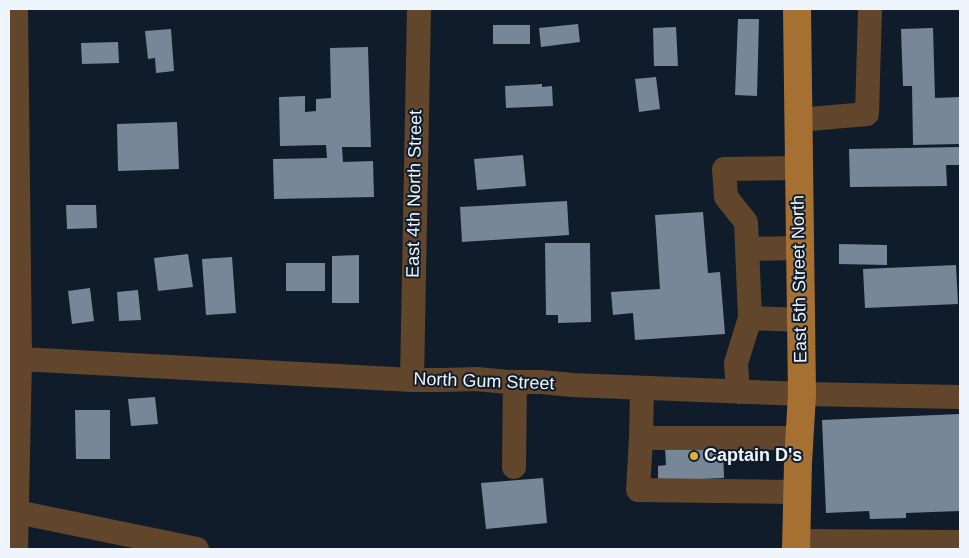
<!DOCTYPE html>
<html>
<head>
<meta charset="utf-8">
<style>
	body { margin:0 }
	#map { position:relative; width:969px; height:558px; overflow:hidden; background:#101c2a; font-family:Helvetica,sans-serif }
	canvas { display:block }
	.frame { position:absolute; inset:0; border:10px solid #eef5fd; pointer-events:none }
</style>
</head>
<body>
<div id="map">
<canvas width="969" height="558"></canvas>
<div class="frame"></div>
</div>
<script>
const ctx = document.querySelector('canvas').getContext('2d');
ctx.lineJoin = 'round';
function fill(path, color) {
  ctx.fillStyle = color;
  ctx.fill(path, 'evenodd');
}
function toPath(rows) {
  const path = new Path2D();
  for (const r of rows) {
    path.moveTo(r[0], r[1]);
    for (let i = 2; i < r.length; i += 2) path.lineTo(r[i], r[i + 1]);
  }
  return path;
}
function trace(path, color, width, dash) {
  ctx.strokeStyle = color;
  ctx.lineWidth = width;
  ctx.lineCap = dash ? 'butt' : 'round';
  ctx.setLineDash(dash || []);
  ctx.stroke(path);
}
function label(font, color, halo, rows, align = 'center') {
  ctx.font = font + ' Helvetica,sans-serif';
  ctx.lineWidth = 4;
  ctx.setLineDash([]);
  ctx.textBaseline = 'middle';
  ctx.strokeStyle = halo;
  ctx.fillStyle = color;
  for (const [text, x, y, turn = 0] of rows) {
    ctx.save();
    ctx.translate(x, y);
    ctx.rotate((+turn || 0) * Math.PI / 180);
    ctx.textAlign = isNaN(turn) ? turn : align;
    if (halo) ctx.strokeText(text, 0, 0);
    ctx.fillText(text, 0, 0);
    ctx.restore();
  }
}
const building = toPath([
	[738,19,759,19,757,96,735,95],
	[578,24,580,42,541,47,539,28],
	[493,25,530,25,530,44,493,44],
	[676,27,678,66,654,66,653,28],
	[933,28,935,98,960,97,960,144,913,145,912,86,903,86,901,29],
	[171,29,174,71,156,73,155,58,148,59,145,31],
	[118,42,119,63,82,64,81,43],
	[368,47,371,147,342,147,343,162,373,161,374,197,274,199,273,159,327,158,326,145,280,146,279,97,305,96,305,112,316,111,316,99,331,98,330,48],
	[656,77,660,109,639,112,635,79],
	[542,84,542,87,552,86,553,106,506,108,505,86],
	[177,122,179,169,118,171,117,124],
	[960,147,960,165,946,165,947,186,850,187,849,149],
	[523,155,526,186,477,190,474,159],
	[567,201,569,235,462,242,460,207],
	[66,205,96,205,97,228,67,229],
	[703,212,708,273,720,272,725,334,635,340,633,313,613,315,611,292,660,289,655,215],
	[545,243,590,243,591,322,558,323,558,315,546,315],
	[839,244,887,245,887,265,839,264],
	[188,254,193,287,158,291,154,258],
	[359,255,359,303,332,303,332,256],
	[232,257,236,313,206,315,202,259],
	[286,263,325,263,325,291,286,291],
	[956,265,958,304,865,308,863,269],
	[90,288,94,321,72,324,68,291],
	[138,290,141,320,119,321,117,292],
	[155,397,158,424,131,426,128,399],
	[75,410,110,410,110,459,76,459],
	[959,414,960,511,906,513,906,518,870,519,869,511,826,513,822,420],
	[723,446,724,478,658,481,658,466,666,465,665,447],
	[543,478,547,523,486,529,481,483]
]);
const minor = toPath([
	[798,120,867,114,870,9],
	[748,249,800,248],
	[750,318,801,320],
	[9,360,20,359,412,380,444,380,476,379,508,382,541,382,572,385,802,394,960,397],
	[412,380,419,9],
	[642,388,641,438,638,490,797,492],
	[738,392,736,363,750,318,746,222,726,197,724,169,799,168],
	[641,438,799,438],
	[514,467,515,382],
	[17,512,197,549],
	[797,541,960,542],
	[16,549,20,359,16,9]
]);
const major = toPath([
	[796,549,798,463,802,394,797,9]
]);
const markers = [
	[694,456,5,"#e0af34"]
];
const streetNames = [
	["East 4th North Street",415,194,-89],
	["East 5th Street North",800,279,-91],
	["North Gum Street",484,382,2]
];
const poiNames = [
	["Captain D's",704,456]
];
fill(building, '#778798');
trace(minor, '#61462b', 24);
trace(major, '#a77033', 28);
for (const [x, y, r, color] of markers) {
  const dot = new Path2D();
  dot.arc(x, y, r, 0, 2 * Math.PI);
  ctx.fillStyle = color;
  ctx.fill(dot);
  trace(dot, '#101c2a', 2);
}
label('18px', '#eef5fd', '#101c2a', streetNames);
label('bold 18px', '#eef5fd', '#101c2a', poiNames, 'left');
</script>
</body>
</html>
